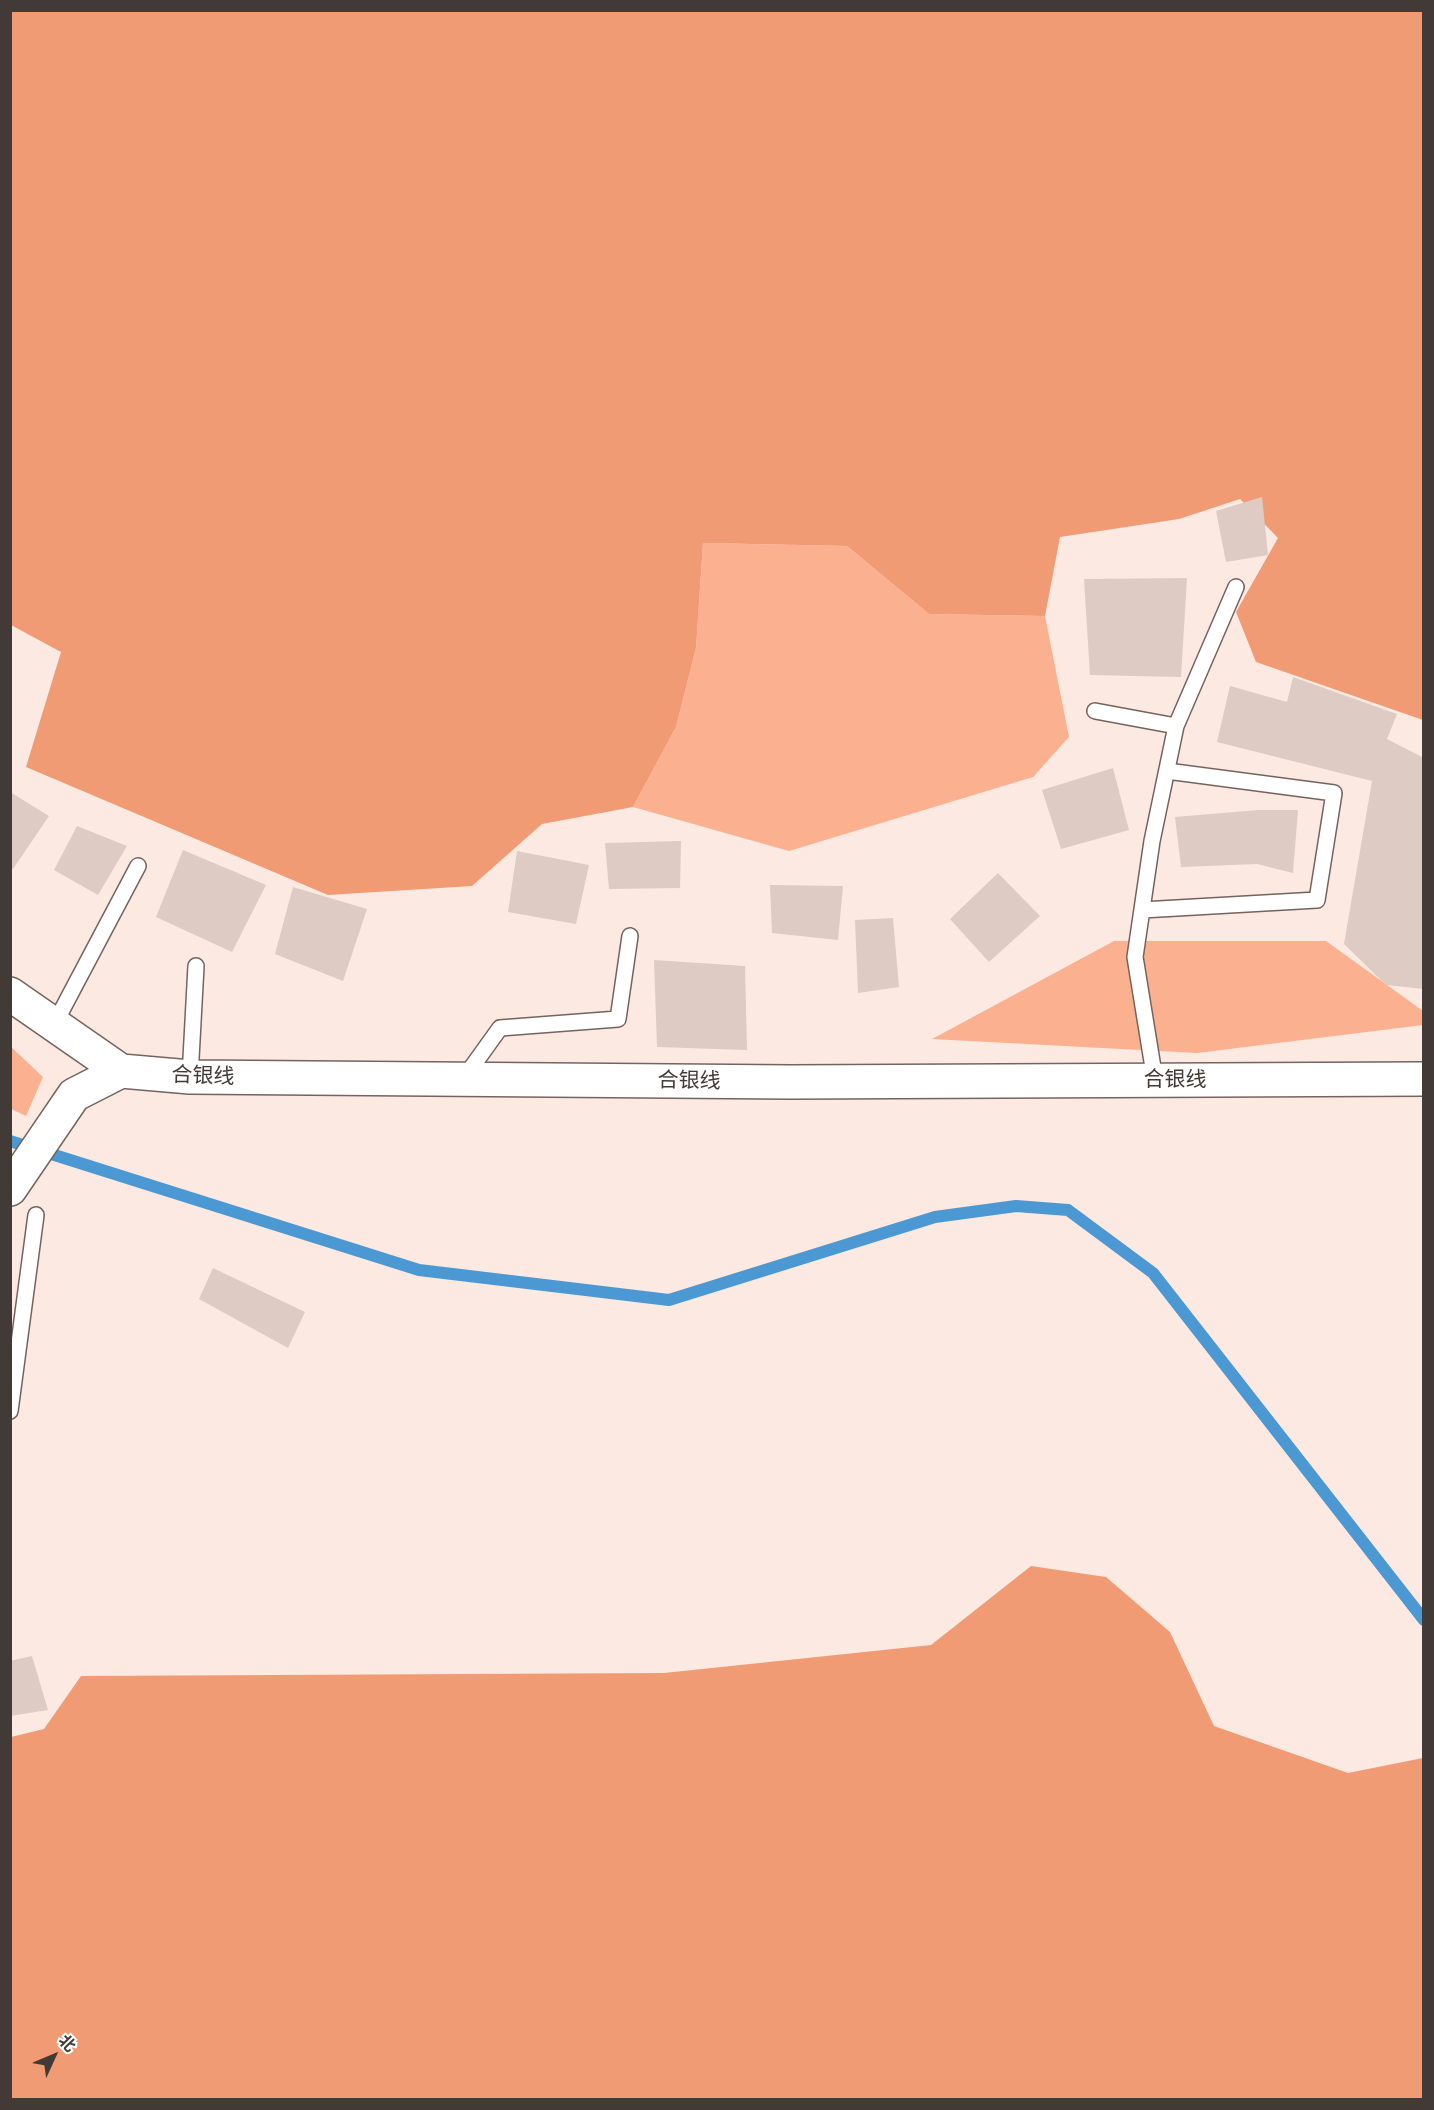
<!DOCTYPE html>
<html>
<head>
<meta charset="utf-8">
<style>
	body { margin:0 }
	#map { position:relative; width:1434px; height:2110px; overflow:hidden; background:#fce9e1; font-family:"Alegreya Sans","Noto Sans SC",sans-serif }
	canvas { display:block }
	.frame { position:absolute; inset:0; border:12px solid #413a36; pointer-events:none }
	.north { position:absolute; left:24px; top:2026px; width:60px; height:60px; -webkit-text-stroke:4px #fff; paint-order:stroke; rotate:46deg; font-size:16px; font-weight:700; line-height:24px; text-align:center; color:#413a36 }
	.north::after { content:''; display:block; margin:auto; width:21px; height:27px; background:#413a36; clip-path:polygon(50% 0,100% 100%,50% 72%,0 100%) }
</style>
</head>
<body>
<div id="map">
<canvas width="1434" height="2110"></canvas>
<div class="frame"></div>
<div class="north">北</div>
</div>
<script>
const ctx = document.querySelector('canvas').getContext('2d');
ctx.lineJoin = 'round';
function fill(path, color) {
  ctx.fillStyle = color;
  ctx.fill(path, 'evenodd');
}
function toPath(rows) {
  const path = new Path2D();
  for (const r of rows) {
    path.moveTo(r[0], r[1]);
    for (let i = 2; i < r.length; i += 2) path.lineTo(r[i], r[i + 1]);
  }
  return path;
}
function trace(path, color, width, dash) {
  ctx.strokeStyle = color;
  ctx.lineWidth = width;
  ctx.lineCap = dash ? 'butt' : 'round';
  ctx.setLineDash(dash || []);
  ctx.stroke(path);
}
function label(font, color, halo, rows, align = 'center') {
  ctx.font = font + ' "Alegreya Sans","Noto Sans SC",sans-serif';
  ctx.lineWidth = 4.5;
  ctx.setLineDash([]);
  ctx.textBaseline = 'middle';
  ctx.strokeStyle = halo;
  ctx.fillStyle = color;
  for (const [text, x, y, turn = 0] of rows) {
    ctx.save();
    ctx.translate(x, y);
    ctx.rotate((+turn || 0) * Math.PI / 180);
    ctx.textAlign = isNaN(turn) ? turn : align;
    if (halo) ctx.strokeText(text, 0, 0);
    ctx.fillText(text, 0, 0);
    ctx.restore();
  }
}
const green = toPath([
	[703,543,847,546,929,614,1045,616,1069,737,1033,777,789,851,633,807,676,727,696,648],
	[1114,941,1326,941,1423,1011,1423,1025,1197,1053,932,1039],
	[10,1046,43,1077,26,1116,11,1109]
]);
const forest = toPath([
	[10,11,1423,11,1423,720,1256,662,1236,612,1278,538,1240,499,1179,519,1060,537,1045,616,929,614,847,546,703,543,696,648,676,727,633,807,542,824,472,886,328,895,26,767,61,652,11,625],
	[1031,1566,1106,1577,1170,1632,1214,1726,1348,1773,1423,1758,1423,2099,11,2099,11,1737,44,1729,81,1676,664,1673,931,1645]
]);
const stream = toPath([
	[10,1141,419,1270,669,1300,935,1217,1016,1206,1068,1210,1153,1273,1424,1620]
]);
const building = toPath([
	[1262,497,1268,555,1226,562,1216,511],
	[1187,578,1181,677,1090,675,1084,579],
	[1293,677,1397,714,1387,739,1424,758,1424,989,1386,985,1344,944,1372,781,1217,742,1230,686,1287,702],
	[1113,768,1129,830,1061,849,1042,790],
	[10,792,49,816,13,869,10,867],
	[1258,810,1298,810,1293,873,1257,864,1181,867,1175,817],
	[77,826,127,846,98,895,54,870],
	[681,841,680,888,609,889,605,843],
	[183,850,266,885,232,952,156,917],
	[517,851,589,865,576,924,508,912],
	[998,873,1040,916,989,962,950,919],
	[770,885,843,886,838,940,772,933],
	[293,887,367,909,343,981,275,954],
	[893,918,899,987,858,993,855,920],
	[654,960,745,966,747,1050,657,1047],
	[213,1268,305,1312,288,1348,199,1299],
	[32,1656,48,1710,10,1716,10,1661]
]);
const service = toPath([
	[1095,711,1176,726],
	[1142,910,1317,900,1334,793,1167,771],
	[54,1025,138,866],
	[190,1077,196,966],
	[464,1078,500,1028,618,1019,630,936],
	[1155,1080,1135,957,1152,841,1176,726,1236,587],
	[10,1411,36,1215]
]);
const tertiary = toPath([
	[10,994,121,1071],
	[10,1189,74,1095,121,1071,190,1077,791,1082,1424,1079]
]);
const streetNames = [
	["合银线",203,1076,2],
	["合银线",1175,1080],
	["合银线",689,1081,1]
];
fill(green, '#fbb18f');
fill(forest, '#f19b74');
trace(stream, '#4c98d3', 12);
fill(building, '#decbc3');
trace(service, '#74645d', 18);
trace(tertiary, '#74645d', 36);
trace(service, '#fff', 15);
trace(tertiary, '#fff', 33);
label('21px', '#413a36', '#fff', streetNames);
</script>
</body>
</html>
